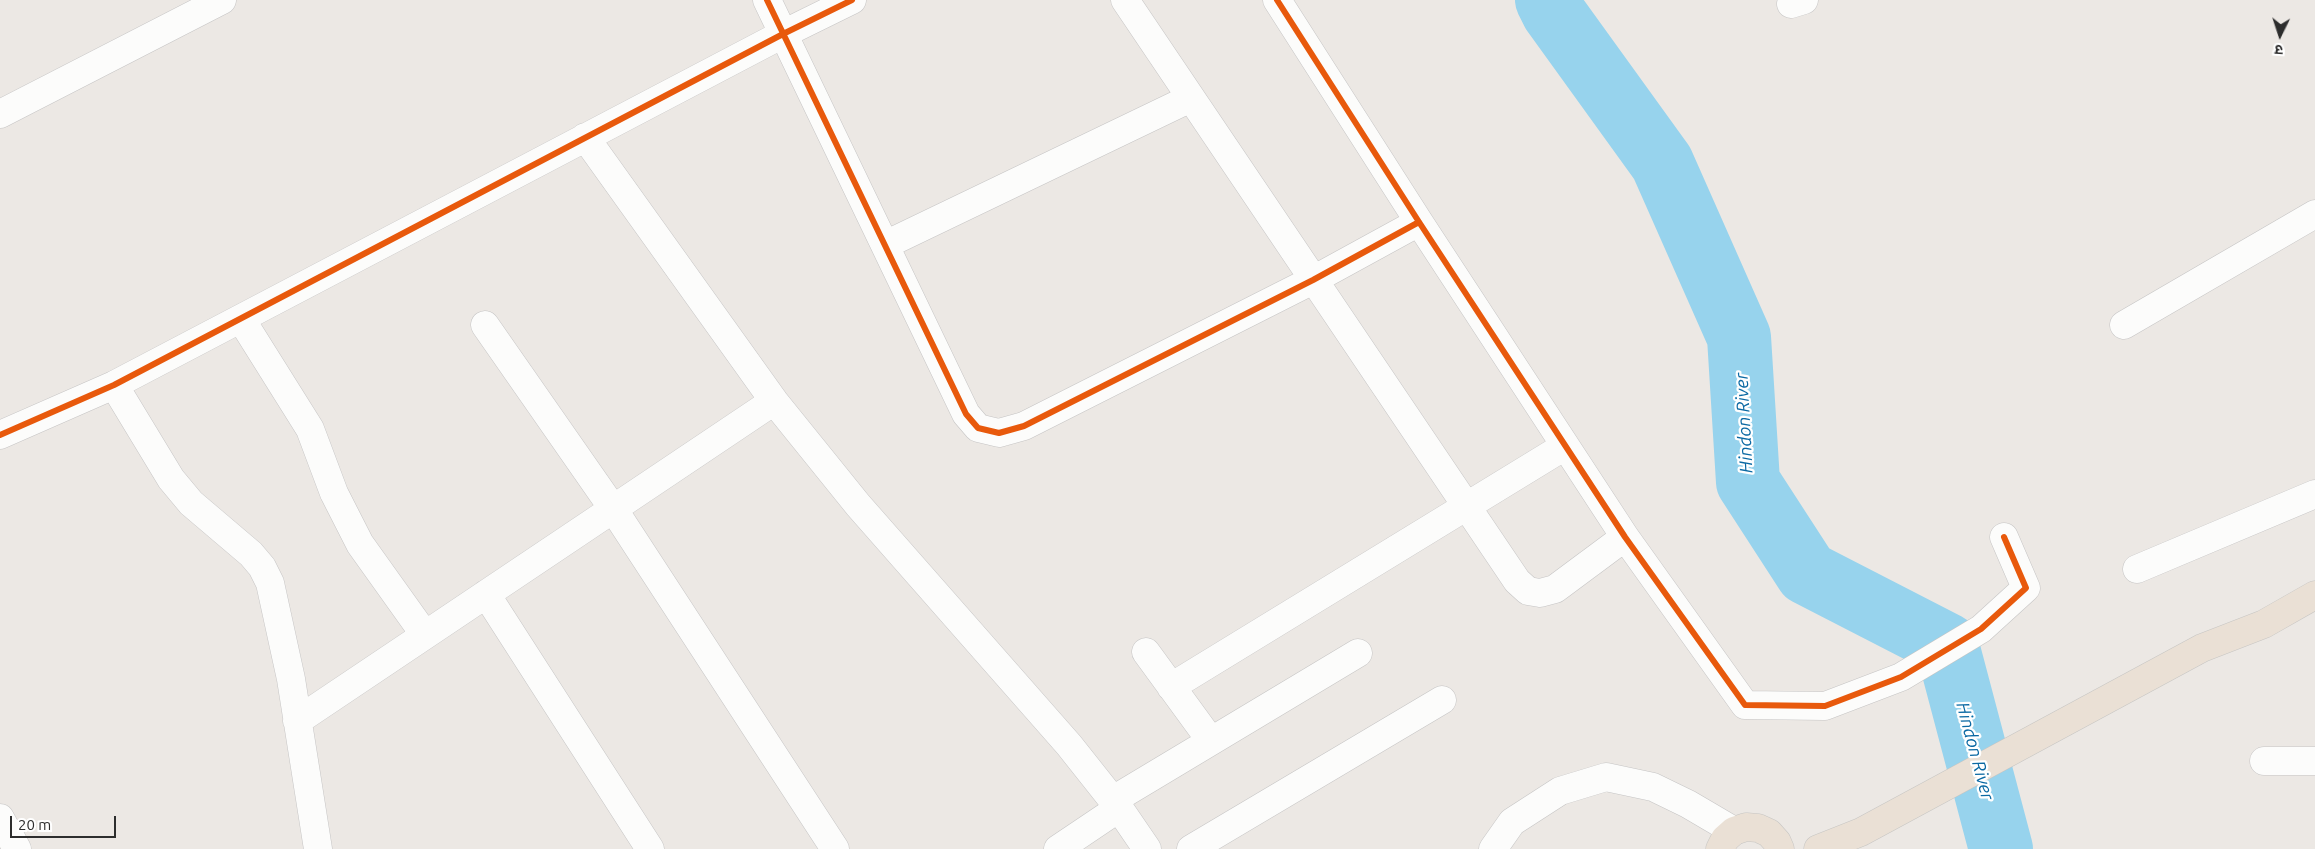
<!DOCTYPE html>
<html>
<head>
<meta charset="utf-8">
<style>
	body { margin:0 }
	#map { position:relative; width:2315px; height:849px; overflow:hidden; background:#ece8e4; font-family:Ubuntu,"Noto Sans Devanagari",sans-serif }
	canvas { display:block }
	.north { position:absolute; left:2255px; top:10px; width:50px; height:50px; -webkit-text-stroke:4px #fff; paint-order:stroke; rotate:184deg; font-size:14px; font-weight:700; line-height:20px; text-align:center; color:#2d2d2d }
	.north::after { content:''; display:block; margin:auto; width:18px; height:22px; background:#2d2d2d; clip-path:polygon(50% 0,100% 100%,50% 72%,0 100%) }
	.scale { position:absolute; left:10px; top:816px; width:106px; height:22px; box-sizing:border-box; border:2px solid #2d2d2d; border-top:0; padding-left:6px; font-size:15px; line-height:18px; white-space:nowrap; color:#2d2d2d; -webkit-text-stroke:4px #fff; paint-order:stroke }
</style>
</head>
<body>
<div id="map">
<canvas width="2315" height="849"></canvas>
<div class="north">उ</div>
<div class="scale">20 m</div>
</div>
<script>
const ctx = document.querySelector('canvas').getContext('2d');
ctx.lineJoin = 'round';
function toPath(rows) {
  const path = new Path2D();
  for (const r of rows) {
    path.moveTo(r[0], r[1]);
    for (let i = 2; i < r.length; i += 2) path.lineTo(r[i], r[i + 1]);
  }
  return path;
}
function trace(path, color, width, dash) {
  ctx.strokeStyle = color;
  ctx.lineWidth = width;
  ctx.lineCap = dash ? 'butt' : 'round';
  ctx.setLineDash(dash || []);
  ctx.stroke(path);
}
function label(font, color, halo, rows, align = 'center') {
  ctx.font = font + ' Ubuntu,sans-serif';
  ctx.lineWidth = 4.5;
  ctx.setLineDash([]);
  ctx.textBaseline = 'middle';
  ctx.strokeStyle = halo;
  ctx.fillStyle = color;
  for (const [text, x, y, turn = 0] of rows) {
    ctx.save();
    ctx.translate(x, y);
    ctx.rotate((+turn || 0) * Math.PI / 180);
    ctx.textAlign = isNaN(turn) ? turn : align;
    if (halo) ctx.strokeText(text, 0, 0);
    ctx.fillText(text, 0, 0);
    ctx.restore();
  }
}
const river = toPath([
	[1547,0,1553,12,1662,163,1739,337,1748,482,1807,573,1947,645,2001,849]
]);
const street = toPath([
	[767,0,966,414,978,428,999,433,1024,426,1313,280,1419,222],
	[1125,0,1517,581,1528,591,1540,593,1555,589,1625,537],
	[1277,0,1419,222,1625,537,1745,705,1825,706,1901,677,1981,629,2026,588,2004,537],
	[1791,4,1804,0],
	[0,114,222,0],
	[585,137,774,401,858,505,1069,745,1119,808,1147,849],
	[885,245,1191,98],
	[241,319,310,429,334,493,360,544,425,635],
	[485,325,614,510,835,849],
	[2124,325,2315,214],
	[114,385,171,479,191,503,251,554,262,567,270,583,291,679,318,849],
	[0,435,114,385,783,34,852,0],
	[2137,569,2315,494],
	[486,594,650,849],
	[1146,652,1211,741],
	[1171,687,1565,446],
	[297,721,774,401],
	[2264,761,2315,761],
	[1113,800,1358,653],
	[1058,849,1119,808],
	[1191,849,1442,700]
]);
const secondary = toPath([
	[0,818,17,849],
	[1493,849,1512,822,1560,791,1606,777,1653,787,1688,804,1734,831]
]);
const highway = toPath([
	[1720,849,1725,839,1734,831,1746,827,1758,828,1769,833,1777,842,1780,849],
	[1818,849,1861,832,2202,648,2264,624,2315,595]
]);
const cycleway = toPath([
	[767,0,966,414,978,428,999,433,1024,426,1313,280,1419,222],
	[1277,0,1419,222,1625,537,1745,705,1825,706,1901,677,1981,629,2026,588,2004,537],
	[0,435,114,385,783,34,852,0]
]);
const waterNames = [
	["Hindon River",1744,423,-93],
	["Hindon River",1975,751,75]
];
trace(river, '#97d3ed', 64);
trace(street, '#c5c4c4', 29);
trace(secondary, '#c5c4c4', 29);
trace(highway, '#c6c5c3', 29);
trace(street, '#fcfcfb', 28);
trace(secondary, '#fcfcfb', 28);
trace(highway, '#eae0d5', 28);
trace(cycleway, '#e8590c', 6);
label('italic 18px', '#0b69a3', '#fff', waterNames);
</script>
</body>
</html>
